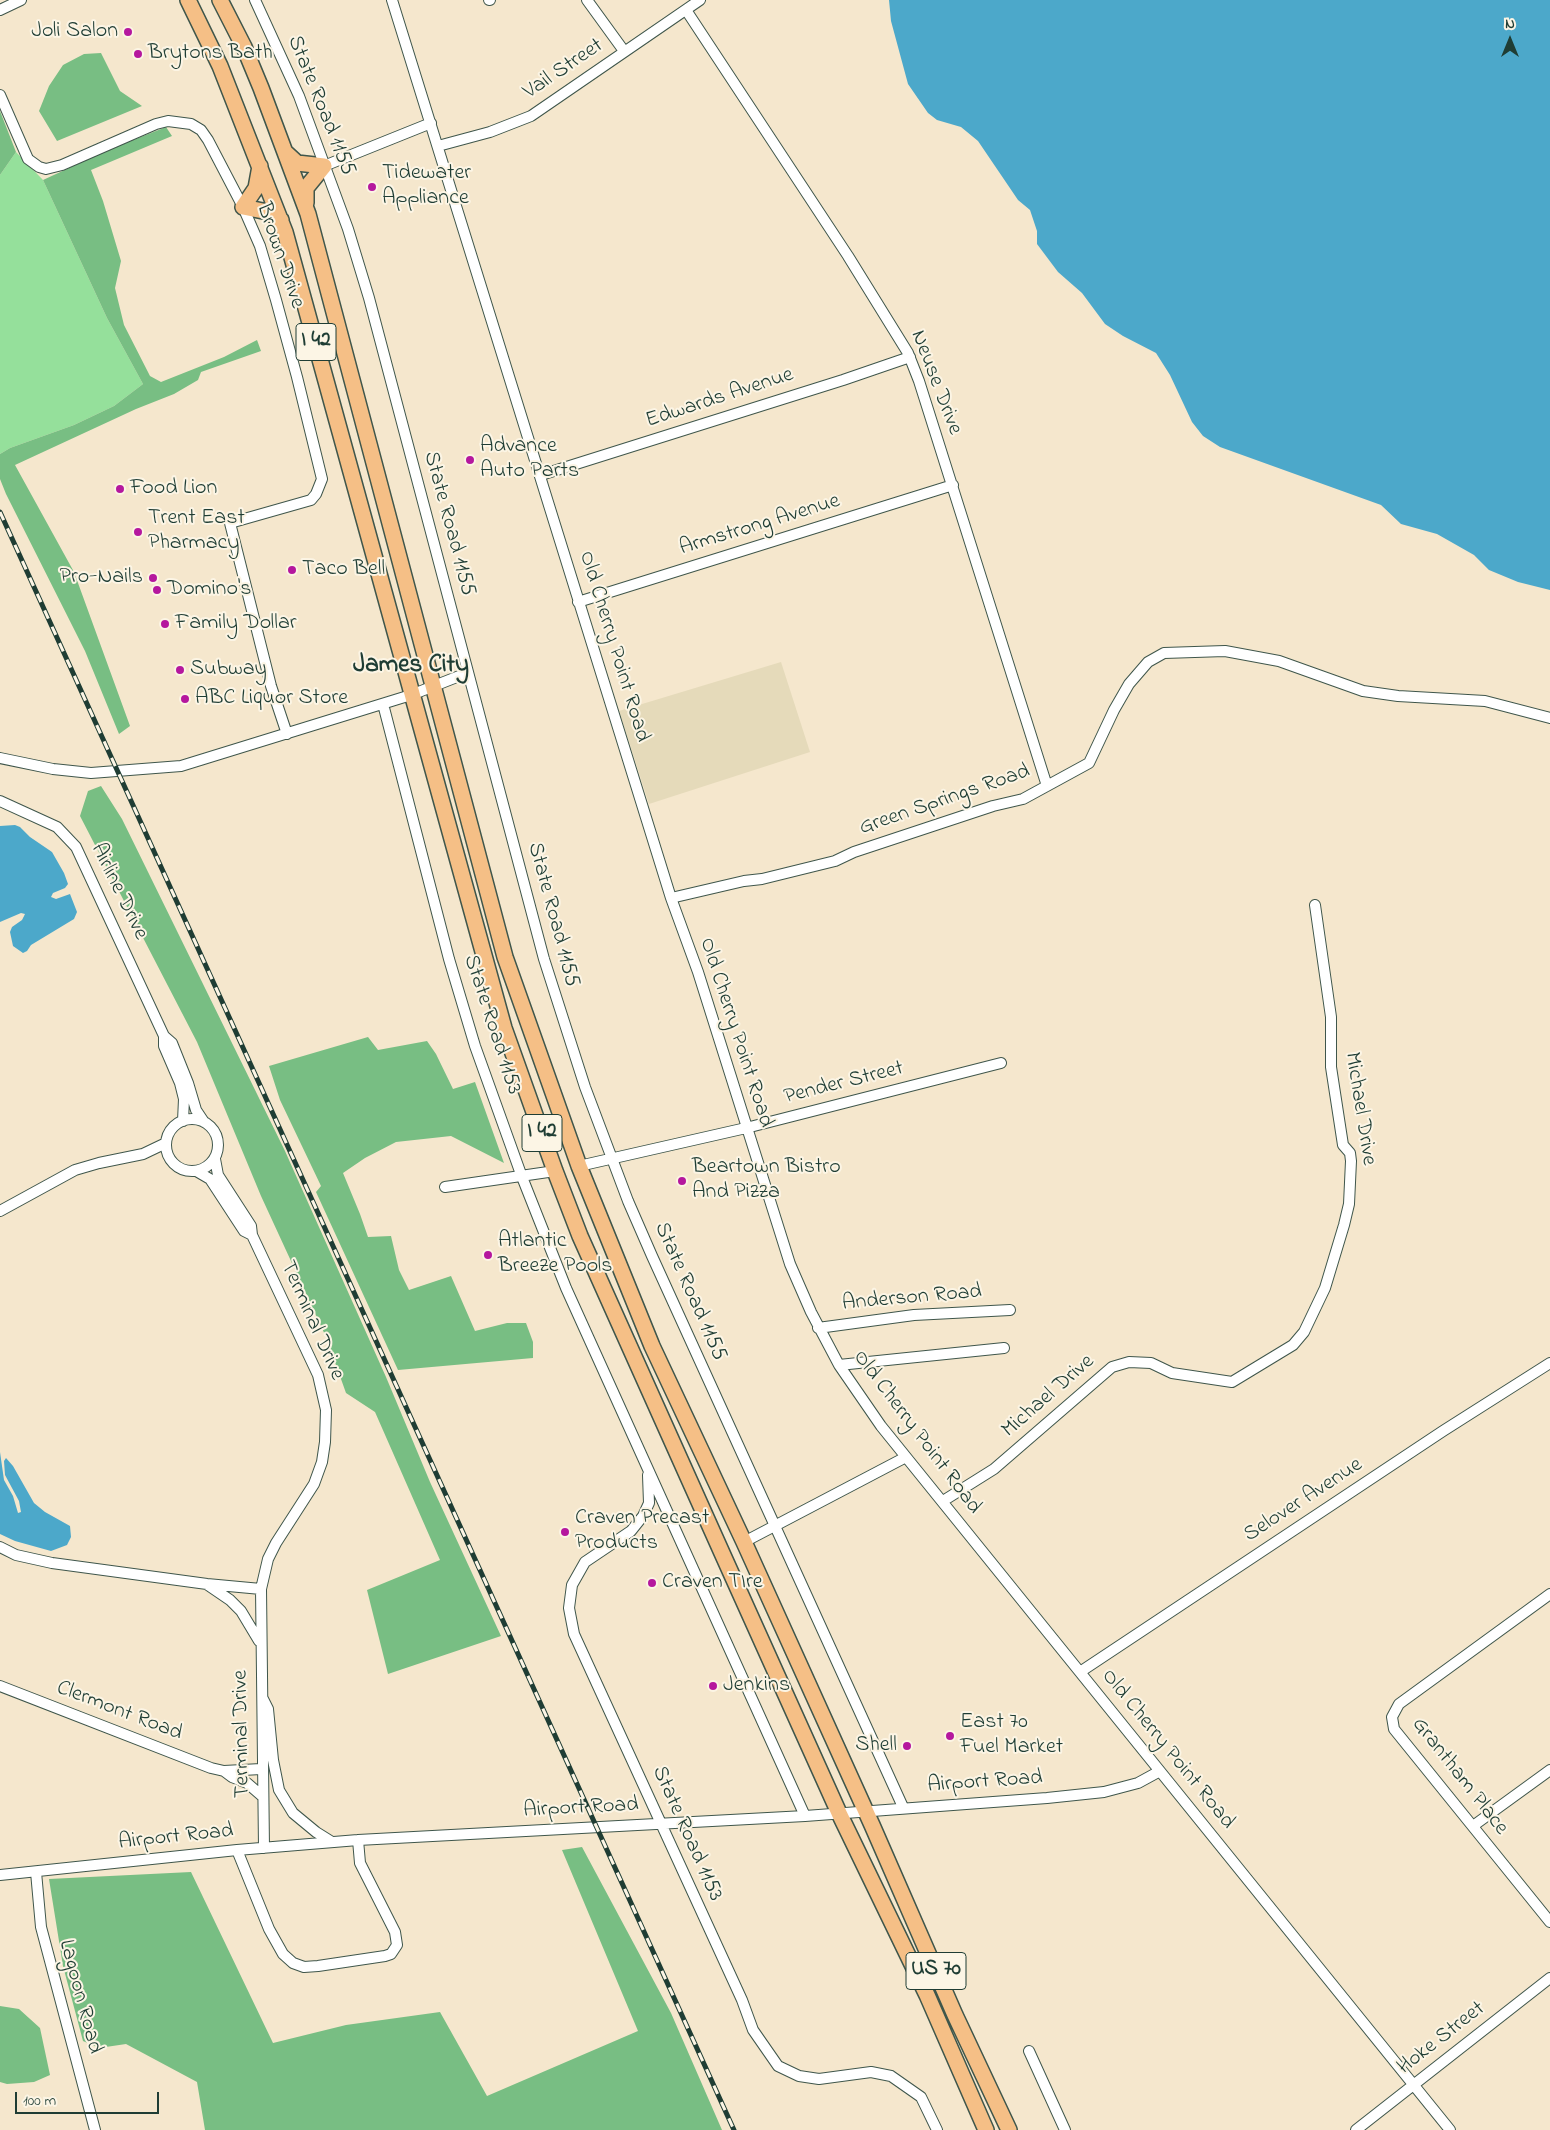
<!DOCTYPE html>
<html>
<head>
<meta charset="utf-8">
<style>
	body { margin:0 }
	#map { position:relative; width:1550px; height:2130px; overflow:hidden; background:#f5e7cd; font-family:"Indie Flower",sans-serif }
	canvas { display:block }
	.north { position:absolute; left:1485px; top:15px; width:50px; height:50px; -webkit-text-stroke:4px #fcf5e5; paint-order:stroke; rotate:0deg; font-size:14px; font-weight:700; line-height:20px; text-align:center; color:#1f3d34 }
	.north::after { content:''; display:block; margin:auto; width:18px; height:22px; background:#1f3d34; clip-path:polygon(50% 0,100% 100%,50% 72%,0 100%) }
	.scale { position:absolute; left:15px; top:2092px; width:144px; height:22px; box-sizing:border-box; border:2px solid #1f3d34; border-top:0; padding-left:6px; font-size:15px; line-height:18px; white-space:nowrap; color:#1f3d34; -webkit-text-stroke:4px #fcf5e5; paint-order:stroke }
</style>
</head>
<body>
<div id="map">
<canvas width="1550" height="2130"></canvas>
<div class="north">N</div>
<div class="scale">100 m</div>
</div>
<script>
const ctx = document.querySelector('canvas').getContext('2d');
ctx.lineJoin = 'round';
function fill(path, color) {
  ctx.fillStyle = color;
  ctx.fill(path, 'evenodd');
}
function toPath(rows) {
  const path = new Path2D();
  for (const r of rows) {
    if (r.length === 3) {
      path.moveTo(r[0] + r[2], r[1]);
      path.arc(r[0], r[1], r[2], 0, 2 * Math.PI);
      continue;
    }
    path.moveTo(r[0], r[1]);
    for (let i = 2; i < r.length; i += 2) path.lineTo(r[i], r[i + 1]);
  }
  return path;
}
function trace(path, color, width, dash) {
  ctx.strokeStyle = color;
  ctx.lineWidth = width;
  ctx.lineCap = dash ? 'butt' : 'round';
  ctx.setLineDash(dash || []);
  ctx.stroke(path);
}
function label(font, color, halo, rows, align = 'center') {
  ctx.font = font + ' "Indie Flower",sans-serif';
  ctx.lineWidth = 4;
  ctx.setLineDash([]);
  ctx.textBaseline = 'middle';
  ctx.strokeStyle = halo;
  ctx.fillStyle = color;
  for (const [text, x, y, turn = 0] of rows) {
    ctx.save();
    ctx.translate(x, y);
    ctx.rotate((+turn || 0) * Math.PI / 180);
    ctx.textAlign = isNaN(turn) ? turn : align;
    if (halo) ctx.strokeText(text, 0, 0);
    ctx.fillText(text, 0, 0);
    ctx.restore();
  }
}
const built = toPath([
	[781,662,810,752,649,804,619,711]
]);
const green = toPath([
	[16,152,43,180,107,318,143,384,114,406,74,425,10,448,0,454,0,175]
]);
const forest = toPath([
	[101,53,120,91,142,106,57,141,39,111,49,86,63,65,84,54],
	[0,111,16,152,0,175],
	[166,127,172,136,91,170,103,201,121,261,115,288,124,325,150,376,161,382,224,357,257,340,261,351,201,372,198,380,174,394,136,409,15,465,74,572,130,726,119,734,85,651,6,494,0,479,0,454,10,448,74,425,114,406,143,384,107,318,43,180,108,150],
	[101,786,122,819,285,1151,386,1377,430,1482,501,1636,388,1674,367,1590,440,1560,375,1412,346,1393,326,1337,261,1196,197,1042,80,816,88,791],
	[368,1037,378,1050,427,1041,436,1054,453,1089,475,1082,504,1163,451,1136,396,1142,365,1158,343,1173,360,1214,368,1237,391,1236,399,1270,409,1290,451,1276,475,1331,507,1323,526,1323,533,1342,533,1358,398,1370,316,1192,321,1186,280,1100,269,1066],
	[582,1847,671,2013,722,2130,205,2130,197,2082,126,2044,99,2048,83,2041,63,1966,49,1879,191,1872,273,2043,346,2025,440,2012,487,2096,638,2031,562,1850],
	[0,2006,19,2009,40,2028,50,2075,34,2082,7,2084,0,2082]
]);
const water = toPath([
	[889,0,1550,0,1550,590,1518,582,1489,570,1474,555,1437,534,1401,524,1381,505,1220,447,1203,436,1192,422,1170,375,1156,353,1123,336,1105,324,1082,293,1058,272,1037,244,1037,231,1030,210,1018,200,978,141,961,127,937,120,928,113,908,84,891,21],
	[15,825,20,827,30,837,52,852,64,873,68,884,65,888,53,893,51,897,56,899,70,894,77,912,74,919,31,945,27,951,23,953,13,946,10,932,12,927,22,920,25,914,21,913,0,922,0,826],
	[0,1452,4,1480,13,1496,18,1513,21,1512,19,1501,5,1475,4,1461,6,1458,13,1466,34,1503,45,1512,70,1526,71,1537,67,1545,51,1551,15,1541,0,1534]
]);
const minor = toPath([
	[255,0,299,96,348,229,369,298,544,959,585,1087,628,1201,652,1256,903,1807],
	[392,0,671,898,698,972,790,1264,811,1312,839,1365,881,1426,1450,2130],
	[489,0,490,0],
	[587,0,624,51],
	[0,10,21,0],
	[686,10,848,256,908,353,919,381,1047,786],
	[0,95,28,159,39,167,46,169,62,165,156,124,168,121,191,124,201,130,208,140,243,207,260,246,276,300,297,377,322,479,316,494,311,500,230,523,271,686,287,734],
	[438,146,490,132,531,116,700,0],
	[324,166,431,123],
	[541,475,843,380,910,357],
	[578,602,953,485],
	[383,704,449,959,475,1046,522,1177,566,1288,805,1816],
	[0,758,53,769,91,773,181,766,411,695,467,673],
	[0,801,57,827,76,847,164,1036,164,1046,180,1083,184,1099,183,1121],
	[671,898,744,881,762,879,835,861,854,852,993,806,1023,799,1089,763,1114,710,1129,684,1148,662,1164,653,1225,651,1279,661,1363,691,1398,696,1485,701,1550,718],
	[164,1036,172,1043,188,1083,196,1110,204,1122],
	[192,1145,26],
	[215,1159,218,1175,251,1226,252,1235,318,1375,326,1410,325,1442,322,1462,314,1484,276,1543,268,1559,261,1589,264,1848],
	[579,1166,746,1128,1001,1063],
	[198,1172,210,1179,244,1231,252,1235],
	[445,1187,555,1171],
	[0,1211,75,1170,99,1163,143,1154,166,1143],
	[818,1328,914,1315,1010,1310],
	[839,1365,1004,1348],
	[648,1475,649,1503,643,1516,631,1531,585,1562,572,1585,569,1608,574,1634,742,2000,753,2030,778,2066,799,2076,819,2079,871,2072,891,2076,921,2097,937,2130],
	[943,1501,994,1469,1112,1367,1129,1362,1151,1363,1172,1373,1232,1382,1293,1345,1304,1332,1325,1288,1344,1225,1349,1204,1351,1161,1350,1153,1343,1145,1331,1067,1331,1017,1315,905],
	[744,1542,906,1457],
	[0,1547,16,1555,52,1563,207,1584,261,1589],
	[208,1585,230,1600,241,1611,259,1641],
	[1550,1594,1399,1704,1392,1717,1394,1729,1550,1922],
	[1080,1672,1443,1431,1550,1363],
	[0,1686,211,1768,224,1771,261,1769],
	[263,1699,268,1709,273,1760,279,1790,293,1813,316,1832,332,1842],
	[224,1771,232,1777,247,1783,262,1796],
	[1473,1826,1550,1770],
	[237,1850,269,1929,283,1954,293,1963,304,1967,318,1966,385,1956,391,1954,397,1945,395,1932,360,1863,358,1840],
	[36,1872,41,1927,95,2130],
	[0,1875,237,1850,358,1840,805,1816,1047,1798,1104,1792,1138,1783,1160,1771],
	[1029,2051,1065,2130],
	[1356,2130,1550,1978]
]);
const highway = toPath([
	[188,0,220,66,285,232,504,1028,555,1171,580,1236,722,1553,839,1813,927,1995,986,2130],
	[220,0,244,47,261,88,308,214,505,957,579,1166,652,1346,744,1542,872,1825,955,2015,1009,2130],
	[285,152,297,163,324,166],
	[260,166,256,188,243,207,268,212,281,220],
	[306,203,306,188,324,166]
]);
const rail = toPath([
	[0,512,734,2130]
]);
const markers = [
	[128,32,5,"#b5179e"],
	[138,54,5,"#b5179e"],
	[372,187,5,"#b5179e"],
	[470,460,5,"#b5179e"],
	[120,489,5,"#b5179e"],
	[138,532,5,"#b5179e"],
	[292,570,5,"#b5179e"],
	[153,578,5,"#b5179e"],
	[157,590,5,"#b5179e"],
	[165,624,5,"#b5179e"],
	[180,670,5,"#b5179e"],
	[185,699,5,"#b5179e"],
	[682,1181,5,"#b5179e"],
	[488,1255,5,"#b5179e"],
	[565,1532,5,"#b5179e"],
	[652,1583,5,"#b5179e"],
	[713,1686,5,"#b5179e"],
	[950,1736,5,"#b5179e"],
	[907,1746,5,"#b5179e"]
];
const shields = [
	[316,342,40],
	[542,1133,40],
	[936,1971,60]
];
const shieldNames = [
	["I 42",316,342],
	["I 42",542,1133],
	["US 70",936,1971]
];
const poiNames = [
	["Joli Salon",118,32,"right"],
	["Brytons Bath",148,54],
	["Tidewater",382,174],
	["Appliance",382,199],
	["Advance",480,447],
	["Auto Parts",480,472],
	["Food Lion",130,489],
	["Trent East",148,519],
	["Pharmacy",148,544],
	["Taco Bell",302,570],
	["Pro-Nails",143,578,"right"],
	["Domino's",167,590],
	["Family Dollar",175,624],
	["Subway",190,670],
	["ABC Liquor Store",195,699],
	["Beartown Bistro",692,1168],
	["And Pizza",692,1193],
	["Atlantic",498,1242],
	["Breeze Pools",498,1267],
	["Craven Precast",575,1519],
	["Products",575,1544],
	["Craven TIre",662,1583],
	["Jenkins",723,1686],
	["East 70",960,1723],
	["Fuel Market",960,1748],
	["Shell",897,1746,"right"]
];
const streetNames = [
	["Vail Street",564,70,-34],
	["State Road 1155",320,106,68],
	["Brown Drive",279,256,71],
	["Neuse Drive",935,383,69],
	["Edwards Avenue",720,399,-18],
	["State Road 1155",448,524,75],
	["Armstrong Avenue",760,526,-17],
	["Old Cherry Point Road",613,647,73],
	["Green Springs Road",945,801,-19],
	["Airline Drive",118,892,64],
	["State Road 1155",552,915,75],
	["State Road 1153",491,1025,72],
	["Old Cherry Point Road",735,1033,72],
	["Pender Street",844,1084,-14],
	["Michael Drive",1359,1109,81],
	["State Road 1155",689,1292,66],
	["Anderson Road",912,1299,-5],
	["Terminal Drive",311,1321,66],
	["Michael Drive",1049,1397,-41],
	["Old Cherry Point Road",916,1433,53],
	["Selover Avenue",1304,1501,-33],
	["Clermont Road",119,1712,21],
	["Terminal Drive",243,1734,-91],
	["Old Cherry Point Road",1167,1750,51],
	["Grantham Place",1459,1777,52],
	["Airport Road",985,1783,-4],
	["Airport Road",581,1809,-3],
	["State Road 1153",686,1834,66],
	["Airport Road",176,1838,-6],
	["Lagoon Road",79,1997,75],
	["Hoke Street",1442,2039,-38]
];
const quarterNames = [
	["James City",411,667]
];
fill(built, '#e5daba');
fill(green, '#95e09b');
fill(forest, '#78be83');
fill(water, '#4ca8ca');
trace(minor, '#3f564b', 12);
trace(highway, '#3f564b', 18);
trace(minor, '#fff', 10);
trace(highway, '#f5bf86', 15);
trace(rail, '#1f3d34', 5);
trace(rail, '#fcf5e5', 3, [9]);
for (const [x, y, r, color] of markers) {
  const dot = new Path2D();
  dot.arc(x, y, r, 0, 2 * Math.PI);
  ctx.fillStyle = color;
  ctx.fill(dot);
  trace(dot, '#fcf5e5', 2);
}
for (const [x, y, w] of shields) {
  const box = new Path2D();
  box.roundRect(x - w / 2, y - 18.5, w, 37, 4);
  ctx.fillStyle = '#fcf5e5';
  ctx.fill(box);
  trace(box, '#1f3d34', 1);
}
label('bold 21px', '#1f3d34', null, shieldNames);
label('22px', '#1f3d34', '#fcf5e5', poiNames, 'left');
label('22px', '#1f3d34', '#fcf5e5', streetNames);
label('bold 25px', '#1f3d34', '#fcf5e5', quarterNames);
</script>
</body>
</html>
